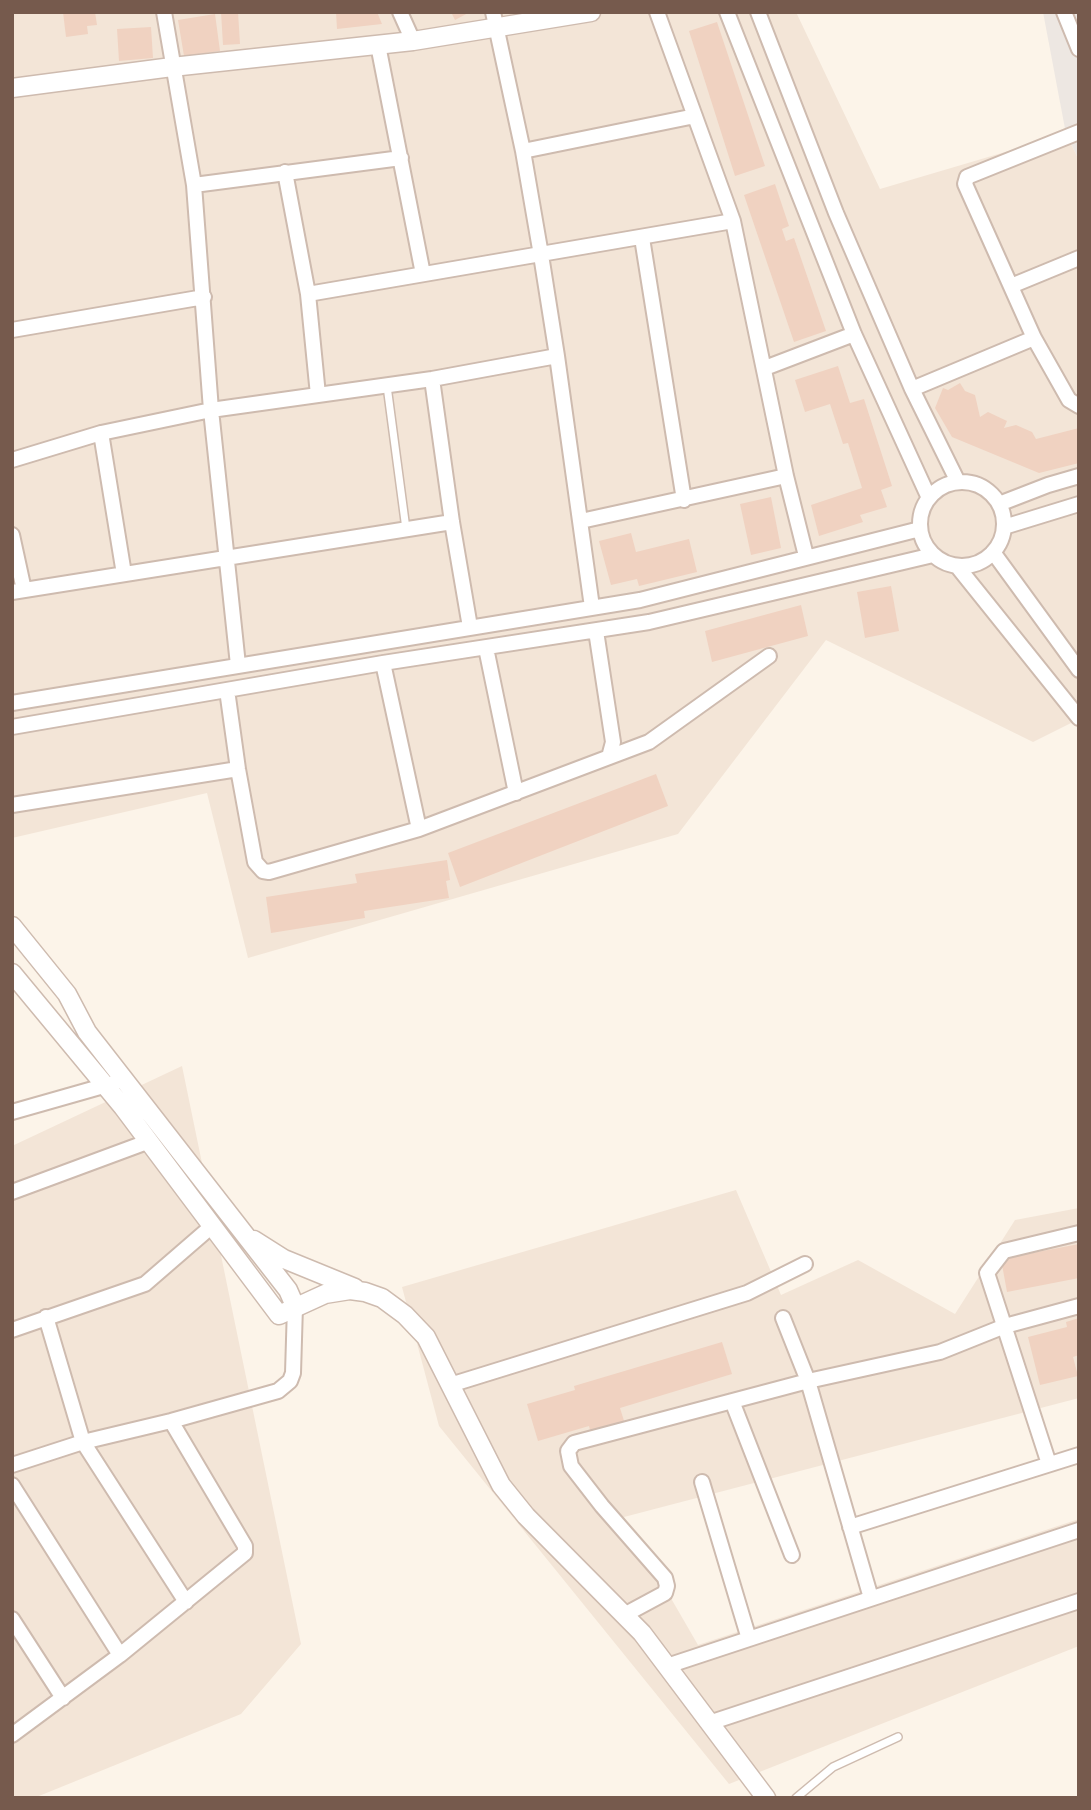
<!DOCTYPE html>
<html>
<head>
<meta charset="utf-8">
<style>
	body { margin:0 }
	#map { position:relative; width:1091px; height:1810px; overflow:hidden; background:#fcf4e9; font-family:"Noto Sans",sans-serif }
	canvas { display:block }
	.frame { position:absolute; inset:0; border:14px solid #765a4d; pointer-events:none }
</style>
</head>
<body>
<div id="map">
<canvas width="1091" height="1810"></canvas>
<div class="frame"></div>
</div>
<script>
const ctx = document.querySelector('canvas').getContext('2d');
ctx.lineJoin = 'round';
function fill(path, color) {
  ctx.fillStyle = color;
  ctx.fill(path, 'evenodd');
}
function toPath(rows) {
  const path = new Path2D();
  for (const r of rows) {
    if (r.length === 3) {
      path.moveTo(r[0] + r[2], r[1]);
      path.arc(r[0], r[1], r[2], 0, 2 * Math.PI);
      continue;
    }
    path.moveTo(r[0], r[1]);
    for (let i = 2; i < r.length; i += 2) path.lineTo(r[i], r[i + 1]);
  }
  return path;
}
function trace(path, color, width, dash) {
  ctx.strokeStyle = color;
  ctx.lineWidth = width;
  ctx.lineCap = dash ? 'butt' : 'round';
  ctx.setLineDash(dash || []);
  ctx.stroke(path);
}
const residential = toPath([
	[12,12,796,12,880,189,1066,134,1079,160,1079,719,1033,742,826,640,678,834,248,958,207,793,12,838],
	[182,1066,301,1644,241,1714,34,1798,12,1798,12,1146],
	[736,1190,781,1295,858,1260,955,1314,1015,1220,1079,1208,1079,1398,624,1517,698,1645,1079,1519,1079,1646,729,1784,439,1426,402,1287]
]);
const industrial = toPath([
	[1043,12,1079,12,1079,160,1066,134]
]);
const building = toPath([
	[63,12,95,12,97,25,87,26,88,34,66,37],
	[221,12,238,12,240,44,223,45],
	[336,12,377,12,382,24,337,29],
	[451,12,470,12,455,20],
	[215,14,220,51,184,56,178,20],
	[717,22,765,166,735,176,689,31],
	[151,27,153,58,119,61,117,29],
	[775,184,789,226,782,229,786,241,794,238,826,331,794,342,744,195],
	[838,366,850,403,864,399,892,486,881,490,887,507,860,515,863,522,819,536,811,505,862,488,848,443,843,444,830,404,805,412,795,380],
	[960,383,965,391,975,395,980,417,988,412,1007,421,1004,428,1016,425,1032,432,1036,439,1079,428,1079,463,1039,473,952,437,935,408,943,388,948,390],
	[771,497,781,548,751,555,740,504],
	[631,533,636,552,689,539,697,572,639,586,637,579,611,585,599,541],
	[891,586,899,631,865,638,857,592],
	[801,605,808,636,712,662,705,631],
	[656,774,668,806,460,887,448,853],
	[447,860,450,880,446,881,449,898,364,911,365,918,271,933,266,897,357,883,355,874],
	[1079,1244,1079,1278,1007,1292,1001,1259],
	[1079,1318,1079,1355,1073,1357,1078,1376,1040,1385,1028,1337,1067,1327,1066,1322],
	[722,1342,732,1374,620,1408,625,1424,591,1434,589,1426,538,1441,527,1404,575,1390,574,1386]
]);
const service = toPath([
	[387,386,406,529],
	[796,1798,833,1767,898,1737]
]);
const minor = toPath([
	[164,12,194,185,211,410,238,665],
	[400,12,413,41],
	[493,12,523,151,541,255,557,356,592,607],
	[657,12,733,221,786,476,806,556],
	[727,12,854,334,929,498],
	[758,12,836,213,912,389,958,482],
	[1064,12,1079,49],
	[378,45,423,274],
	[1079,132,967,177,965,184,1034,338,1069,400,1079,406],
	[523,151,695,116],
	[285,172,308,294,318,395],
	[194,185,401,158],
	[642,238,684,500],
	[1011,286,1079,258],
	[308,294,733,221],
	[12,330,204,297],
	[765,368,854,334],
	[432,379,452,522,470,627],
	[912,389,1034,338],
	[101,433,124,574],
	[12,460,101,433,211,410,432,379,557,356],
	[962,524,42],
	[999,504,1048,485,1079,476],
	[581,521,786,476],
	[1004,527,1079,504],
	[12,535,24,590],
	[993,552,1079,670],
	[957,566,1079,718],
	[12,592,452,522],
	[596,631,613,742,609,757],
	[486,648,516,793],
	[383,663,419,829],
	[227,690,238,769,255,862,263,871,269,872,419,829,649,742,769,656],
	[12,703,640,600,920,529],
	[12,727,383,663,649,622,933,555],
	[12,805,238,769],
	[12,1112,114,1083],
	[12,1192,147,1142],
	[46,1317,83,1442,186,1602],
	[12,1330,145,1284,212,1226],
	[450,1385,747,1293,805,1264],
	[732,1401,792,1555],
	[1049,1464,987,1273,1004,1251,1079,1233],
	[12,1465,83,1442,171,1421,278,1391,290,1381,293,1373,295,1306],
	[702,1482,749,1639],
	[12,1485,120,1655],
	[850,1527,1079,1455],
	[871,1598,808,1381,940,1352,1005,1326,1079,1306],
	[626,1614,665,1593,667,1586,665,1578,602,1506,571,1466,568,1451,574,1443,808,1381,783,1318],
	[12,1619,63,1698],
	[667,1666,1079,1530],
	[709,1723,1079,1601],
	[12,1735,120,1655,245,1553,245,1546,171,1421]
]);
const tertiary = toPath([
	[12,88,172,67,413,41,591,12],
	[12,926,67,994,87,1032,288,1290,295,1306],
	[12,973,123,1107,279,1315,325,1294,350,1290,365,1292,382,1298,405,1315,426,1337,501,1485,526,1516,642,1633,766,1798],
	[254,1240,284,1259,355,1288]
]);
fill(residential, '#f3e5d7');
fill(industrial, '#ede7e2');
fill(building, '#f0d2c1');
trace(service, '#cebbaf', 10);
trace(minor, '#cebbaf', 18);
trace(tertiary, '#cebbaf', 21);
trace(service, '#fff', 7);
trace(minor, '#fff', 14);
trace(tertiary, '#fff', 18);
</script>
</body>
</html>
